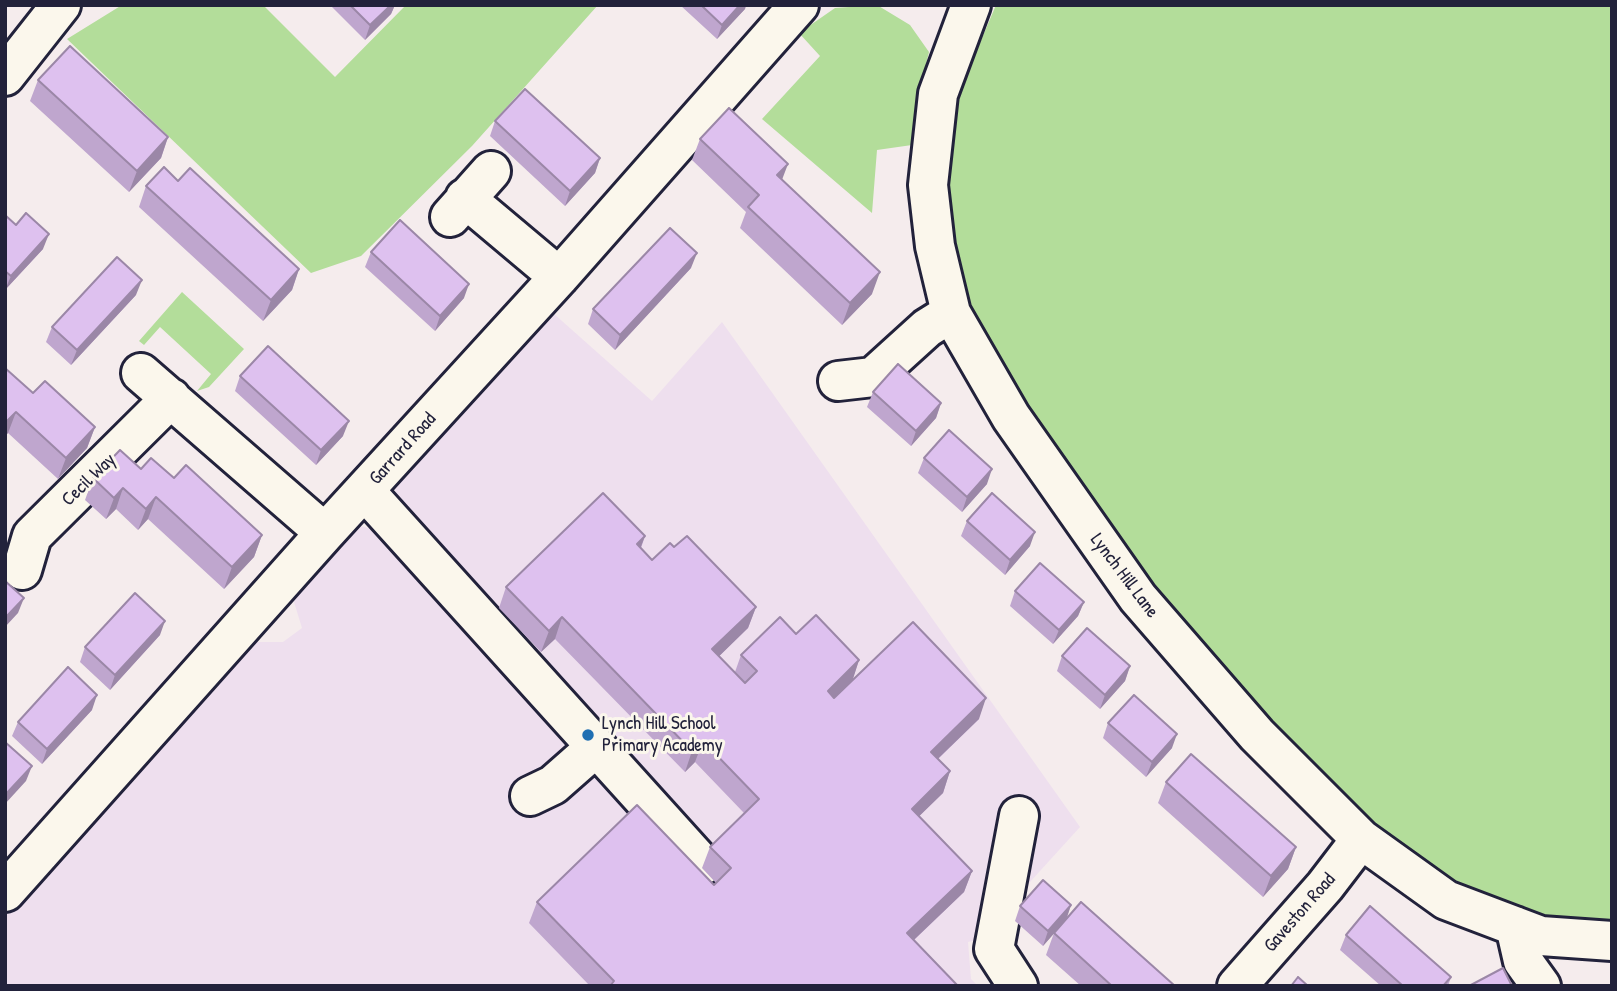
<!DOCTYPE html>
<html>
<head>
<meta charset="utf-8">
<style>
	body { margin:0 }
	#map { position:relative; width:1617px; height:991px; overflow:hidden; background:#f5eced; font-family:"Patrick Hand",sans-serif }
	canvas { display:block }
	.frame { position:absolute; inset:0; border:7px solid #22223b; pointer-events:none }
</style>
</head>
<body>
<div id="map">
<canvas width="1617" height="991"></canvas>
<div class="frame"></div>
</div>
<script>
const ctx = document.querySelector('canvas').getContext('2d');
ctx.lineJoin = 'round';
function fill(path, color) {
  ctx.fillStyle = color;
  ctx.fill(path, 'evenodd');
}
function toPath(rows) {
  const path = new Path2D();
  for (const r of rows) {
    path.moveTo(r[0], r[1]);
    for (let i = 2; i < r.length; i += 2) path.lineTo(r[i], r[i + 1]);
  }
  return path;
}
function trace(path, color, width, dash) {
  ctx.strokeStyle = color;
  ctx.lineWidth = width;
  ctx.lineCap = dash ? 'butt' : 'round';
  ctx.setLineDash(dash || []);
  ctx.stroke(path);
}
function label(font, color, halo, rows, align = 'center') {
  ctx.font = font + ' "Patrick Hand",sans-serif';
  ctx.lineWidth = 6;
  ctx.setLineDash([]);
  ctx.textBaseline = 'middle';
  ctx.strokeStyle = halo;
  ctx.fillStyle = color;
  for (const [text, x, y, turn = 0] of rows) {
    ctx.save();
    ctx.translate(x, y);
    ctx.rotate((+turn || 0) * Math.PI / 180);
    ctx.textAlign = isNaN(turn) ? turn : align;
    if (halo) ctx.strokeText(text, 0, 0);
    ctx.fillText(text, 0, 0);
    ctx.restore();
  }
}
const built = toPath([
	[544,305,652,401,722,322,1080,827,1000,915,994,936,968,942,971,979,978,986,5,986,5,908,244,642,283,642,302,628,290,589,350,524,387,532,403,512,391,479]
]);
const green = toPath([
	[122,5,263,5,335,77,406,5,598,5,472,146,361,256,311,273,67,39],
	[877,5,910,25,929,52,915,109,912,145,877,150,872,213,762,119,820,56,799,33,835,8],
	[996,5,1612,5,1612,923,1567,927,1441,883,1336,803,1098,531,958,287,937,144],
	[182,292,244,349,209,387,197,391,211,374,160,327,144,345,139,341]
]);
const minor = toPath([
	[971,5,938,94,928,185,935,246,951,313,1011,417,1138,598,1257,735,1361,839,1446,900,1541,936,1612,941],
	[5,76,61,5],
	[465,198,559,277],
	[450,217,491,171],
	[141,373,325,533],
	[838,381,873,377,927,328,951,313],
	[365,491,703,865],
	[22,570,32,536,171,398],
	[530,796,553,785,595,748],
	[5,892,325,533,559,277,799,5],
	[1515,926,1523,961,1541,986],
	[1018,986,994,949,1019,816],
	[1237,986,1325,886,1361,839]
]);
const wall = toPath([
	[330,5,395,5,391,14,365,40],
	[680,5,746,5,745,9,717,39],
	[38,80,168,137,161,158,129,192,30,101],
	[495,121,600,158,595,173,565,206,490,136],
	[700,139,782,180,872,294,842,325,740,228,746,212,692,160],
	[178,181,299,269,292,290,263,321,139,207,146,186],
	[5,215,43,249,5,290],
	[371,252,464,298,435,331,365,267],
	[691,268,615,350,588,324,593,309],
	[136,295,71,365,46,342,52,327],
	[5,368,33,393,95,427,87,448,58,479,8,433,5,436],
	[240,376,343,436,316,465,235,391],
	[873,392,941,403,936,418,911,446,867,407],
	[924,458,987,484,962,512,918,473],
	[141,469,174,478,262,535,254,557,224,589,148,519,138,530,116,509,106,519,85,500,93,478],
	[967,521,1030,546,1005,575,961,536],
	[645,536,641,548,652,560,674,547,756,607,748,628,719,656,735,672,741,655,796,634,859,660,852,681,979,719,938,759,950,771,943,793,919,816,972,871,964,892,914,940,958,986,590,986,529,923,537,902,714,885,716,883,702,868,710,847,744,813,695,762,685,772,555,639,541,652,499,608,506,587],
	[1015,591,1084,602,1078,616,1053,644,1010,606],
	[160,635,110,690,80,662,85,647],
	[1062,656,1130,666,1125,681,1100,709,1057,671],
	[92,710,42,764,12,736,18,722],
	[1108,723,1172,748,1146,777,1103,738],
	[1166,782,1296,847,1288,869,1263,897,1158,803],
	[1071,905,1066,920,1175,986,1081,986,1046,955,1054,933,1061,925,1043,946,1015,921,1020,906],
	[1346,935,1451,977,1448,986,1381,986,1340,950]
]);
const shadedWall = toPath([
	[391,5,395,5,391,14,365,40,370,25],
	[740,5,746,5,745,9,717,39,722,25],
	[168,137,161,158,129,192,137,171],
	[600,158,595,173,565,206,570,191],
	[788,164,780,185,777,175],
	[49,234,43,249,5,290,11,276],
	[697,253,691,268,615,350,620,335],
	[299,269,292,290,263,321,271,300],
	[880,272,872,294,842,325,850,303],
	[142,280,136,295,71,365,77,350],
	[469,284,464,298,435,331,440,316],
	[941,403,936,418,911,446,916,431],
	[16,412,8,433,5,436,5,426,7,421],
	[349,421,343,436,316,465,321,450],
	[95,427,87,448,58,479,66,458],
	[992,469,987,484,962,512,967,497],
	[123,488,116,509,106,519,114,498],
	[156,497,148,519,138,530,146,509],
	[1035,532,1030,546,1005,575,1010,560],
	[262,535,254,557,224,589,232,567],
	[645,536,637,557,637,544],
	[24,598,18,613,5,627,5,618],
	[1084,602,1078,616,1053,644,1059,630],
	[756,607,748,628,705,670,712,649],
	[562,617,555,639,541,652,549,631],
	[165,621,160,635,110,690,115,675],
	[859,660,852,682,820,712,828,691],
	[1130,666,1125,681,1100,709,1105,695],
	[97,695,92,710,42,764,47,749],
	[986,698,979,719,923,773,931,752],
	[1177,734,1172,748,1146,777,1152,762],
	[703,741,695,762,685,772,692,751],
	[32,766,26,781,5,804,5,795],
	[950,771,943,793,904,831,912,809],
	[1296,847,1288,869,1263,897,1271,876],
	[972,871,964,892,899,954,907,933],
	[1071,905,1066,920,1043,946,1048,931]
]);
const building = toPath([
	[350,5,391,5,370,25,350,5],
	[701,5,740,5,722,25,701,5],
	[70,46,168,137,137,171,38,80,70,46],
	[525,89,600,158,570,191,495,121,525,89],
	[729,108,788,164,777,175,880,272,850,303,748,207,759,195,700,139,729,108],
	[164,167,178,181,190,168,299,269,271,300,146,186,164,167],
	[26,213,49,234,11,276,5,271,5,215,16,225,26,213],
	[400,220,469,284,440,316,371,252,400,220],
	[670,228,697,253,620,335,593,309,670,228],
	[117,257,142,280,77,350,52,327,117,257],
	[268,346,349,421,321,450,240,376,268,346],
	[898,364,941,403,916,431,873,392,898,364],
	[5,368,33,393,45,381,95,427,66,458,16,412,7,421,5,420,5,368],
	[949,430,992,469,967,497,924,458,949,430],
	[120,450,141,469,151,458,174,478,186,465,262,535,232,567,156,497,146,509,123,488,114,498,93,478,120,450],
	[603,493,645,536,637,544,652,560,670,543,674,547,687,536,756,607,712,649,745,683,757,671,741,655,780,617,796,634,816,615,859,660,828,691,834,698,913,622,986,698,931,752,950,771,912,809,972,871,907,933,958,986,610,986,614,981,537,902,637,805,714,885,731,868,710,847,759,799,703,741,692,751,562,617,549,631,506,587,603,493],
	[992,493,1035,532,1010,560,967,521,992,493],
	[1040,563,1084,602,1059,630,1015,591,1040,563],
	[5,581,24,598,5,618,5,581],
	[135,593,165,621,115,675,85,647,135,593],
	[1087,628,1130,666,1105,695,1062,656,1087,628],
	[68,667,97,695,47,749,18,722,68,667],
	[1134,695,1177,734,1152,762,1108,723,1134,695],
	[5,742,32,766,5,795,5,742],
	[1191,754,1296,847,1271,876,1166,782,1191,754],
	[1043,880,1071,905,1048,931,1020,906,1043,880],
	[1081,902,1175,986,1112,986,1054,933,1081,902],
	[1370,906,1451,977,1443,986,1403,986,1346,935,1370,906],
	[1503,968,1512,986,1469,986,1503,968],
	[1298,977,1308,986,1291,986,1298,977]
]);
const markers = [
	[588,735,7,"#1f6fb2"]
];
const streetNames = [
	["Garrard Road",403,449,-48],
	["Cecil Way",89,480,-44],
	["Lynch Hill Lane",1124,576,53],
	["Gaveston Road",1300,913,-49]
];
const poiNames = [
	["Lynch Hill School",602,724],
	["Primary Academy",602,746]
];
fill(built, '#eedfee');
fill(green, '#b3dd9a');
trace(minor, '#22223b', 44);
trace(minor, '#fbf7ec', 38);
fill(wall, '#bfa6ce');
fill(shadedWall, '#9b87a7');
fill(building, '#dec1ef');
trace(building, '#9b87a7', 2);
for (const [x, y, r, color] of markers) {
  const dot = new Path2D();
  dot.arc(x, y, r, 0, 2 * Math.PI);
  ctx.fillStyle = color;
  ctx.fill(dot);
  trace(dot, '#fbf7ec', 2.5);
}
label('19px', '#22223b', '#fbf7ec', streetNames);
label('19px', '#22223b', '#fbf7ec', poiNames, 'left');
</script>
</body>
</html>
